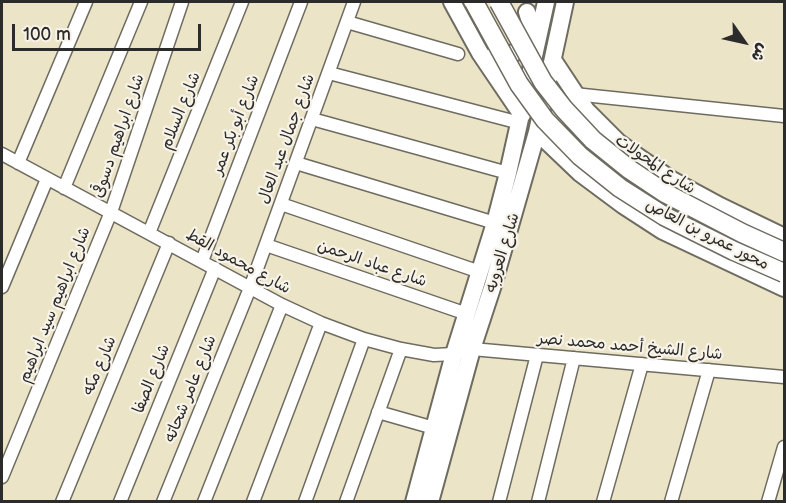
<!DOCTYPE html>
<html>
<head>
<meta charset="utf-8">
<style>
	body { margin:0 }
	#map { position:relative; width:786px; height:503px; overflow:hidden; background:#ebe4c6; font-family:"Balsamiq Sans","Playpen Sans Arabic",sans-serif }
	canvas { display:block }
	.frame { position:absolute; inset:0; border:3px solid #2b2b2b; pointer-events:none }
	.north { position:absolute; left:714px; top:12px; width:60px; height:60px; -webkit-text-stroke:4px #f7f3e8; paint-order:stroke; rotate:124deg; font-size:16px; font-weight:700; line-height:24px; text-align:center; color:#2b2b2b }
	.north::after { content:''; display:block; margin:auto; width:21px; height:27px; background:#2b2b2b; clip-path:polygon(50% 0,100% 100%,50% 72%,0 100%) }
	.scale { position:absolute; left:12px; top:24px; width:189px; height:27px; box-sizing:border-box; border:3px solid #2b2b2b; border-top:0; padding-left:8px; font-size:18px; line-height:21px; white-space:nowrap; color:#2b2b2b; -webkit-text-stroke:4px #f7f3e8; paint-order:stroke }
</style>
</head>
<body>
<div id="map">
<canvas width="786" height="503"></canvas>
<div class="frame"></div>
<div class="north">ش</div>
<div class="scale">100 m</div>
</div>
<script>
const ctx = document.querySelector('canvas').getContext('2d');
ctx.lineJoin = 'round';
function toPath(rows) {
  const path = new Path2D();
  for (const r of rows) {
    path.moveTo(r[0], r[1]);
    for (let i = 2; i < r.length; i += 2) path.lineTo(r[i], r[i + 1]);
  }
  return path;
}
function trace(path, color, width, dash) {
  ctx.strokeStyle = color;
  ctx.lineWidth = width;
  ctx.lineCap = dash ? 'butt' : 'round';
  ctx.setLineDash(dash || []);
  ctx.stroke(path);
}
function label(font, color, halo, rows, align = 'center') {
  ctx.font = font + ' "Balsamiq Sans","Playpen Sans Arabic",sans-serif';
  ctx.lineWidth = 4.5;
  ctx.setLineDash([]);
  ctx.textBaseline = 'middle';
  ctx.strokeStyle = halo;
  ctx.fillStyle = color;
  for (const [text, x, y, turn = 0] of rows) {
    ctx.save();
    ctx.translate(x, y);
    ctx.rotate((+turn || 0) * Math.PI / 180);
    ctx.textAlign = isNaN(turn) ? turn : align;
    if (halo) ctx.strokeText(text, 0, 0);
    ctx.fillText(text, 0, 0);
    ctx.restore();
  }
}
const street = toPath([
	[347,22,458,54],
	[329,73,520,123],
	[574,94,784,116],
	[312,119,508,173],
	[2,154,282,305,321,323,364,339,401,349,434,355,454,354,472,349,784,377],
	[18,163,86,2],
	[296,163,495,223],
	[64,188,141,2],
	[281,204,480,272],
	[149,233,242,2],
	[266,245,467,314],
	[202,261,301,2],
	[2,287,47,179],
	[378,412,434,428],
	[2,477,111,212,182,2],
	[62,502,169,243],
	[120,502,215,268],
	[163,502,250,288,354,2],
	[204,502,282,305],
	[253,502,321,323],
	[305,502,364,339],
	[346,502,401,349],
	[499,502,537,355],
	[538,502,574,358],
	[603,502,642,364],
	[671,502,709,370],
	[768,502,784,447]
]);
const secondary = toPath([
	[452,2,480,53,522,115],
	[492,57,510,55,519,50,525,42,529,32,530,22,527,12],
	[553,60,586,110,618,142,637,156,672,180,720,206,784,237],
	[537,132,580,173,623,205,663,231,784,288],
	[414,502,454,354,495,223,508,173,546,2],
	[430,502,472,349,493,285,537,132,565,2]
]);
const primaryBridge = toPath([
	[474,2,519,84,545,120,580,156,620,188,664,216,734,251,784,273],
	[499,2,543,82,564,109,593,140,629,169,665,193,742,233,784,252]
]);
const streetNames = [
	["شارع السلام",181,111,-68],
	["شارع أبو بكر عمر",236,125,-69],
	["شارع ابراهيم دسوقى",119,136,-71],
	["شارع جمال عبد العال",287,139,-70],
	["شارع المحولات",655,165,34],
	["محور عمرو بن العاص",707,235,27],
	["شارع العروبه",503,253,-73],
	["شارع محمود القط",238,262,29],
	["شارع عباد الرحمن",372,264,19],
	["شارع ابراهيم سيد ابراهيم",55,305,-68],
	["شارع الشيخ أحمد محمد نصر",630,347,5],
	["شارع مكه",100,366,-67],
	["شارع الصفا",152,379,-68],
	["شارع عامر شحاته",191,389,-68]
];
trace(street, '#6e6c61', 15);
trace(secondary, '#6e6c61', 20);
trace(street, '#fff', 12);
trace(secondary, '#fff', 16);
trace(primaryBridge, '#6e6c61', 21, []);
trace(primaryBridge, '#fff', 18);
label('16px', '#2b2b2b', '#f7f3e8', streetNames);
</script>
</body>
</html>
